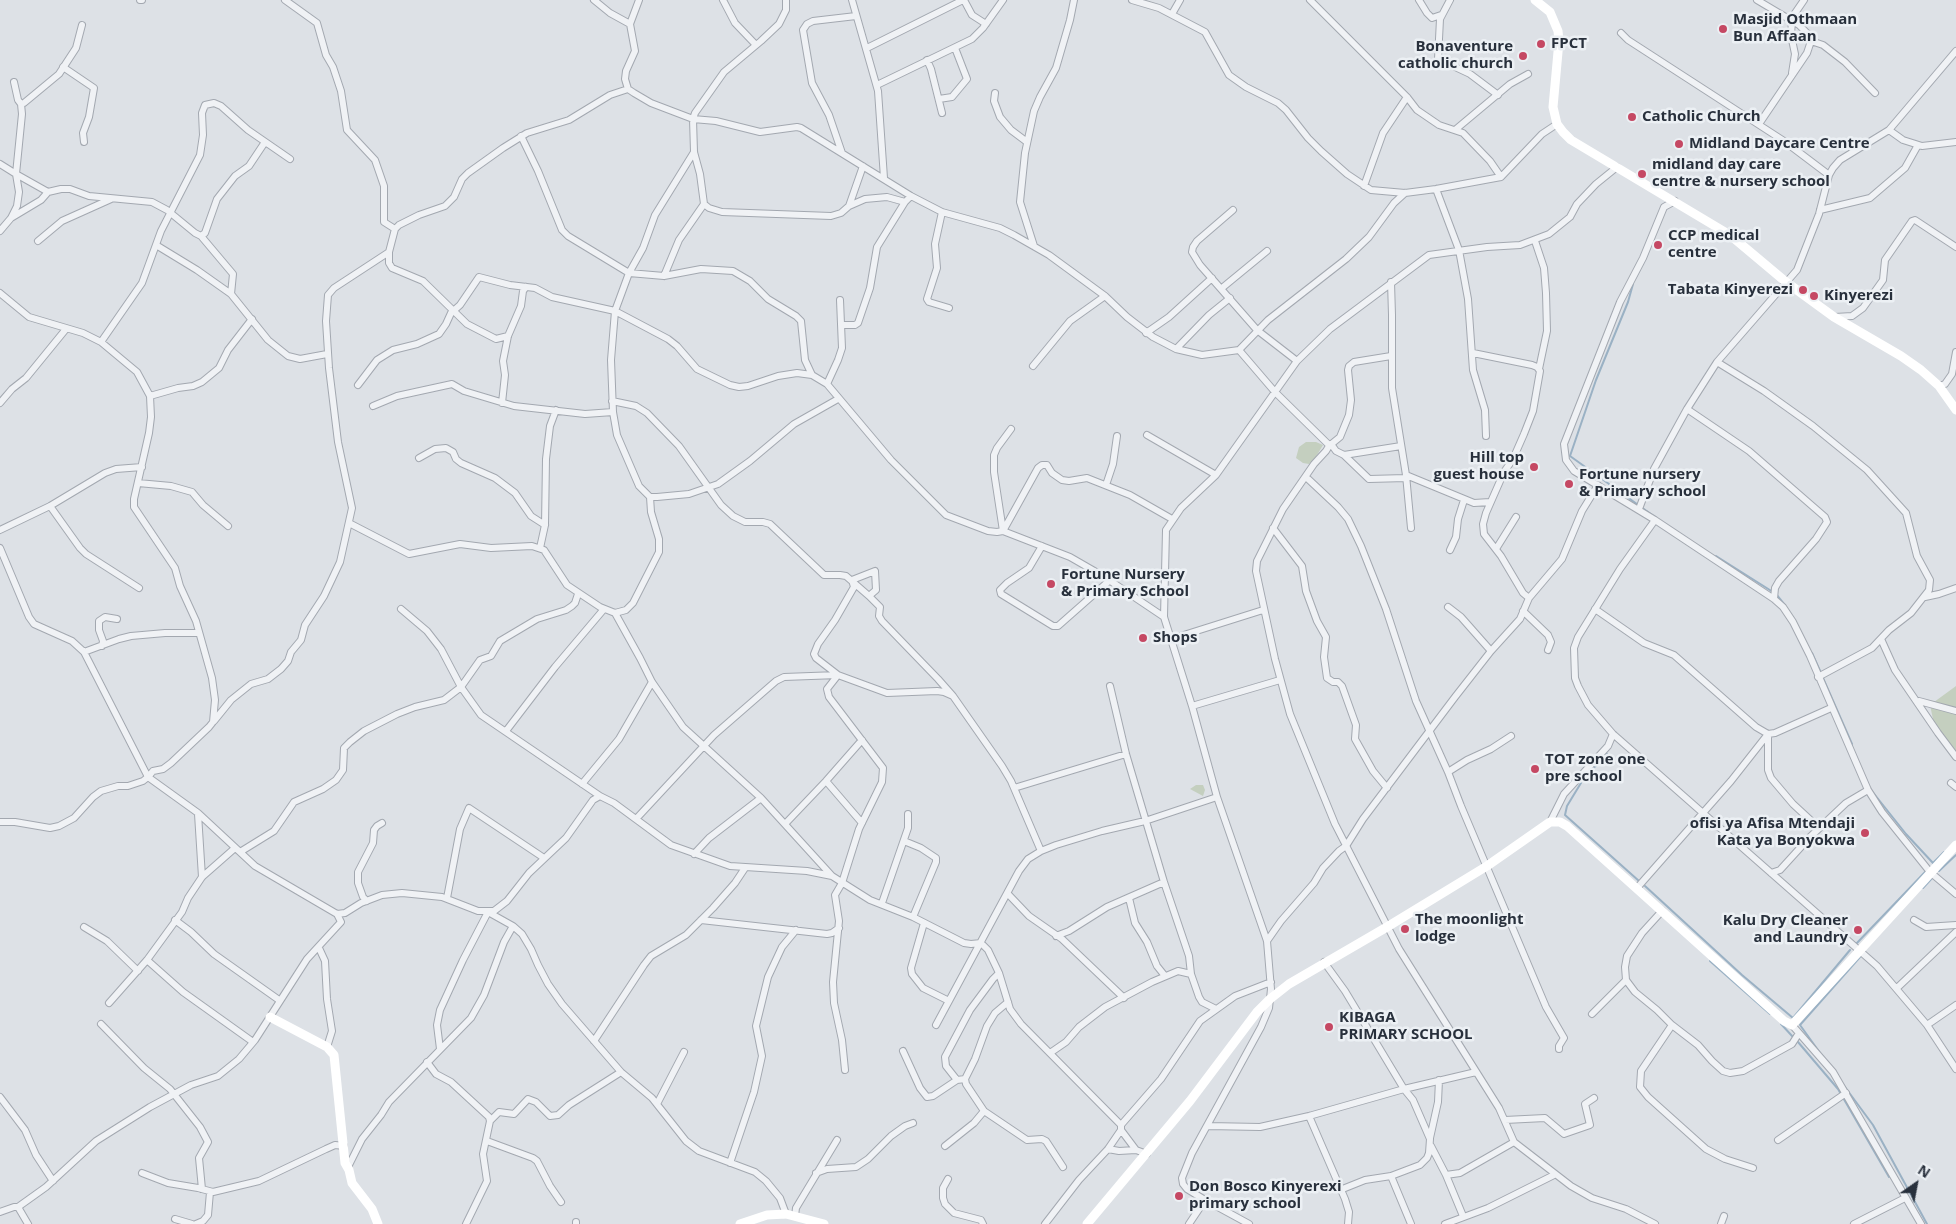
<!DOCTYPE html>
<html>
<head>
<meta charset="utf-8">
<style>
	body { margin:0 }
	#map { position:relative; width:1956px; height:1224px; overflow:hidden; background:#dde1e6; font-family:"Open Sans",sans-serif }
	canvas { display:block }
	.north { position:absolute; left:1891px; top:1159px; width:50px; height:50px; -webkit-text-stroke:4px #ecf0f4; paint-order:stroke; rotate:33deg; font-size:14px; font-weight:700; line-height:20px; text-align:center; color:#28303c }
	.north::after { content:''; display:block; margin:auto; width:18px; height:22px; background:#28303c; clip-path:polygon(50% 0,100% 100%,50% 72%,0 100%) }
</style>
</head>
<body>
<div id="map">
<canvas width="1956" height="1224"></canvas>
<div class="north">N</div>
</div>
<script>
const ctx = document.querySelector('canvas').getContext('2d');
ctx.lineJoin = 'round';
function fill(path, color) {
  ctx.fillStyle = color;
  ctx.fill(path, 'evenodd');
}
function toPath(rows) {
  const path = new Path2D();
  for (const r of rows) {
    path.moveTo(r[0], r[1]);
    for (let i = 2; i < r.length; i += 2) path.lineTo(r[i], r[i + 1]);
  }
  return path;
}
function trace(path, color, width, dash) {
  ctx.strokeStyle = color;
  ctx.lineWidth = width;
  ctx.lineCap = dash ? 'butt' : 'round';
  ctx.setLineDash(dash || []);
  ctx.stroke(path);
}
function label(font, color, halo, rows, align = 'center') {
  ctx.font = font + ' "Open Sans",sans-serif';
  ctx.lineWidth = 5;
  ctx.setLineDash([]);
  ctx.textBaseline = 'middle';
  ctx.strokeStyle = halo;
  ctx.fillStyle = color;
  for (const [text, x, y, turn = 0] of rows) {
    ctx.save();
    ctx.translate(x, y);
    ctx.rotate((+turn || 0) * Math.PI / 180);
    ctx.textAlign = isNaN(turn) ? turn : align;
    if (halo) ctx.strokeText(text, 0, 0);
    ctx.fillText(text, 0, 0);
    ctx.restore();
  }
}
const green = toPath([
	[1306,442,1316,442,1323,445,1314,460,1309,464,1303,463,1296,458,1299,447],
	[1956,686,1956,751,1944,741,1934,724,1930,705],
	[1196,785,1203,785,1205,790,1203,796,1190,789]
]);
const stream = toPath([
	[1633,284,1628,302,1596,380,1570,456,1655,517],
	[1716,556,1773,592],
	[1777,595,1785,605],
	[1812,653,1821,673],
	[1823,678,1852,744],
	[1607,754,1584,778,1567,806,1565,815,1639,881],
	[1871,790,1906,834,1933,863,1944,852],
	[1939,871,1956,855],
	[1645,886,1742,975,1793,1018,1850,950],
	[1923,888,1933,877],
	[1855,945,1926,871],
	[1710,961,1770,1014],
	[1781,1024,1793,1037],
	[1798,1042,1838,1089,1889,1177],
	[1823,1057,1800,1025,1860,957],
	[1842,1083,1873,1125,1927,1224]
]);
const street = toPath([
	[140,0,142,0],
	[285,0,317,23,326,55,333,67,341,91,347,130,375,160,384,186,384,222,395,229],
	[594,0,610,13,630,24,635,51,626,71,625,79,628,89,634,93,651,103,693,119,716,121,760,132,797,127,801,128,911,196,942,212,1000,228,1014,235,1049,255,1105,296,1127,317,1153,337,1176,349,1202,355,1239,350,1275,392,1328,444,1329,446,1326,451,1314,464,1283,509,1257,561,1256,571,1275,659,1290,714,1335,824,1399,949,1499,1108,1514,1142,1571,1186,1592,1198,1626,1209,1655,1224],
	[723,0,735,23,756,45],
	[786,0,786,10,779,24,761,41,724,72,695,113,693,119,694,152,700,174,704,204,709,208,722,212,831,216,841,213,849,206,865,199,887,197,905,202,911,196],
	[852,0,878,91,884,178],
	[964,0,972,15,986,24],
	[1132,0,1159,8,1205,32,1229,75,1246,87,1278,103,1286,110,1308,138,1321,151,1347,174,1371,190,1405,193,1436,189,1501,177,1542,134,1557,124],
	[1310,0,1407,97,1417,110,1439,125,1463,133,1490,161,1501,177],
	[1419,0,1427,13,1432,18,1441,15],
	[1450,0,1440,19,1438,59,1470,74,1498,95],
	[1757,0,1799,25,1809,35,1811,41,1807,53,1759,124],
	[1172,14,1180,0],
	[1791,19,1804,0],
	[630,24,639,0],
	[1621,33,1628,40,1784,141,1829,175],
	[1811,41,1823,45,1845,62,1875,93],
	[867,48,963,0],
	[927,60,931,69,942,113],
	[63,67,94,88,89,117,83,133,84,142],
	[1792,73,1795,54,1791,35,1792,20],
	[14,82,18,100,21,104,24,103,59,74,76,48,82,25],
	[877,85,972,39,983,28,1003,0],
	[995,93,994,101,1000,117,1011,130,1027,142],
	[939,99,952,97,967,79,955,48],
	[21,104,22,114,16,174,48,192],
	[1455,130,1510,84,1528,74],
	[1889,130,1903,140,1922,146,1956,142],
	[521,136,538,171,562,230,568,236,629,273,664,276,701,269,733,271,750,281,768,299,796,316,801,321,805,360,812,375,827,384,891,460,946,515,988,531,997,532,1003,531,1038,468,1042,465,1047,465,1052,473,1062,480,1069,481,1087,478,1130,495,1172,519],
	[694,152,655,215,643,248,629,273,615,311,611,360,613,412,617,435,639,486,650,497,657,497,689,494,718,484,750,461,794,424,838,399],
	[842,153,829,115,812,83,803,30,807,24,813,21,856,16],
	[0,164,16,174,19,192,17,206,11,218,0,231],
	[1364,186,1383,133,1407,97],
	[1436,189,1459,250,1468,299,1473,370,1485,410,1486,436],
	[1675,201,1664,207,1643,258,1620,302,1564,444,1566,460,1574,471,1655,520,1774,599,1783,607,1793,622,1810,656,1868,790,1882,812,1930,872,1956,894],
	[849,206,863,166],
	[1233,210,1197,241,1193,247,1192,252,1200,265,1257,330,1297,361],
	[1820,210,1870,198,1905,168,1918,145],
	[942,212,935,244,937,268,927,299,929,302,949,308],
	[11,218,41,200,48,192,61,189,70,189,89,196,152,202,167,210,195,233,201,236,205,233,217,199,235,176,249,166,265,142],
	[201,236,233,274,231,294],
	[38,241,62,221,111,199],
	[1535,241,1544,268,1546,293,1547,331,1539,369],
	[156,245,197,270,231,294,268,340,288,356,300,359,327,354],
	[1034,246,1020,202,1025,153,1034,111,1040,97,1056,68,1070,20,1074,0],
	[389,252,389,263,392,268,423,281,467,324,496,339,508,336],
	[664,276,679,240,704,204],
	[1391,282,1392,315,1392,388,1406,475,1474,503,1490,502],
	[1222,288,1267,251],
	[0,293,29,317,83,333,101,342,137,372,150,396,151,417,149,433,134,499,134,507,175,568,180,586,196,621,212,678,215,700,213,722,209,727,171,763,163,769,153,771,148,777,198,813,255,866,337,914,345,913,361,903,382,895,402,893,442,897,478,911,494,911,507,901,529,873,566,838,593,800,600,796,614,803,671,845,730,866,807,871,832,876,870,900,913,917,964,943,971,944,981,943,988,950,999,973,1010,1009,1021,1024,1121,1125,1121,1130,1108,1149,1079,1180,1045,1224],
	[1835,317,1852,316,1863,308,1883,280,1885,260,1912,221,1915,220,1956,247],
	[842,325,855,325,858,323,870,288,877,247,905,202],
	[1146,333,1169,317,1212,278],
	[101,342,142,283,161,231,200,155,203,135,202,113,205,105,214,103,221,106,248,130,290,159],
	[1176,349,1209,315,1230,298],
	[1239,350,1268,320,1346,259,1369,237,1394,203,1405,193],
	[1473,353,1532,365,1537,367,1540,371,1533,411,1524,434,1513,459,1504,472,1486,513,1483,524,1484,534,1501,556,1523,593,1529,598],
	[1717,362,1764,391,1813,426,1867,470,1906,513,1917,556,1930,580,1929,590,1911,613,1889,630,1872,648,1818,677],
	[1033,366,1070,321,1105,296],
	[827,384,838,360,842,348,840,300],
	[358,385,377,360,393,350,417,344,439,334,446,324,451,313,460,305,479,277,510,285,535,288,552,297,615,311,668,339,677,346,697,369,730,385,739,387,748,386,778,376,797,373,812,375],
	[1939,386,1945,384,1952,374,1956,352],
	[150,396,178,388,193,386,202,382,219,368,228,350,252,319],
	[612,401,636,406,647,413,679,446,721,505,733,516,745,522,763,522,770,524,824,575,840,575,846,576,869,596],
	[0,403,12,389,26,378,66,329],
	[502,403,505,375,503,361,508,336,521,306,523,291,526,287],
	[373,406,397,396,452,384,464,391,514,406,585,414,613,412],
	[1687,409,1749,451,1825,517,1827,522,1816,539,1779,581,1775,588,1774,599],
	[1011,429,997,448,994,455,994,472,1003,531,1070,557,1103,576,1164,617],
	[1147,435,1216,475],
	[1331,444,1336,451,1344,455,1369,479,1406,478],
	[1329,446,1340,437,1349,415,1351,400,1348,370,1349,366,1354,362,1391,356],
	[1344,455,1401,446],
	[419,458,435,449,446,448,453,452,456,459,461,463,495,478,515,493,531,516,545,525],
	[1406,475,1411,528],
	[1306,477,1338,507,1348,519,1361,546,1386,609,1416,701,1448,772,1461,806,1535,981,1546,1007,1564,1038,1559,1046,1559,1049],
	[138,483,171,486,192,492,203,505,228,526],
	[1106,485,1113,464,1117,436],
	[50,506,80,548,86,554,139,588],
	[1639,509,1654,469,1687,409,1717,362,1797,270,1819,214,1829,175,1833,168,1840,160,1889,130,1956,51],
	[1655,520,1620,569,1578,637,1574,648,1575,678,1578,686,1588,705,1613,734,1877,966,1927,1025,1956,1069],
	[349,523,409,554,460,544,491,548,532,546,544,550,567,585,600,607,615,613,640,658,652,682,683,727,761,798,832,876],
	[1273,528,1302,566,1306,591,1317,621,1326,637,1324,657,1327,678,1333,682,1338,682,1342,686,1356,725,1355,739,1373,771,1387,788],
	[0,530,50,506,105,473,116,469,142,467],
	[1042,546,1029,568,1007,583,1000,590,1001,594,1053,626,1058,626,1109,581],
	[0,548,29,617,34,624,72,641,84,652,148,777,143,781,128,786,118,786,101,791,93,797,74,818,59,826,50,828,15,822,0,822],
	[540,548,545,525,546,459,550,426,556,410],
	[1496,549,1516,517],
	[1450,550,1456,537,1458,519,1464,500],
	[1925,597,1939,594,1956,588],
	[1448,607,1461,617,1491,651],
	[401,609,427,631,441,649,461,687,481,715,600,796],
	[1595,609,1644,643,1674,655,1756,727,1768,734,1775,733,1831,708],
	[1523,611,1548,635,1551,642,1548,650],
	[615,613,626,610,633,603,659,552,659,539,651,512,650,497],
	[1171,639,1263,610],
	[1881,639,1895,670,1938,733,1956,757],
	[102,646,103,641,99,630,99,621,105,617,117,619],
	[84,652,119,639,131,636,165,633,199,633],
	[1110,686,1126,754,1164,882,1189,956,1191,974,1199,997,1202,1002,1216,1009],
	[1919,701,1956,711],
	[1192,706,1280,680],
	[214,721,231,700,251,684,268,679,281,669,288,661,291,652,301,640,305,625,324,596,340,562,352,508,338,442,329,368,326,321,328,295,334,288,389,252,395,229,399,225,419,215,445,206,454,197,462,179,468,173,503,148,527,133,569,120,610,95,628,89],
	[506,731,555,667,604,609],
	[1768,734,1768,770,1771,778,1793,804,1819,828],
	[1448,772,1467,760,1491,749,1511,736],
	[826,781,862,823],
	[1951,783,1956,787],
	[582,784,619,739,652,682],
	[1014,788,1126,754],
	[198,814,202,877],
	[636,819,714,735,776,681,784,677,838,675,887,693,937,691,944,692,953,696,1002,766,1011,781,1041,851],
	[1550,822,1564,794,1608,746,1613,734],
	[785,824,826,781,862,740],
	[904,841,921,848,936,858,936,862,913,917],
	[240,852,274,831,294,802,323,789,336,780,343,770,344,748,350,742,364,731,397,714,415,707,444,700,461,687,480,660,491,656,500,641,537,619,566,610,572,606,575,603,578,594],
	[694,854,709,838,761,798],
	[1771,873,1780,870,1810,837,1846,803,1868,790],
	[1637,888,1731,781,1768,734],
	[1008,894,1029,916,1062,939,1124,998],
	[447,898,460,829,469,808,544,858],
	[1129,898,1135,923,1147,942,1157,966,1165,976],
	[367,901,363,897,358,883,358,872,373,843,374,830,377,826,382,823],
	[882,903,908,828,908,814],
	[1662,911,1642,933,1627,956,1625,967,1626,980,1635,992,1657,1010,1672,1025,1698,1045,1712,1061,1723,1071,1730,1073,1743,1071,1792,1044,1799,1033],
	[175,920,191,932,214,954,279,1000],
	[701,920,827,934,832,933,839,928],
	[1914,920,1926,927,1956,925],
	[924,923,911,968,912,974,923,988,949,1001],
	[84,927,107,941,138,971],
	[1056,936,1069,931,1107,907,1164,882],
	[1267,941,1281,921,1314,883,1323,868,1339,851,1346,846,1363,819,1455,697,1491,651,1520,619,1529,598,1562,559,1582,511,1598,485],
	[319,948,325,961,327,999,332,1031,327,1047],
	[147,960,183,992,253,1042],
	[1324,962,1345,991,1404,1089,1413,1100,1430,1139,1429,1153,1427,1158,1420,1165,1391,1176,1365,1180,1340,1190],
	[1897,988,1956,932],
	[109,1003,147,960,182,912,188,898,202,877,235,848],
	[1592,1014,1626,980],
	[101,1024,144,1068,170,1089,200,1127,208,1142,199,1158,202,1189],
	[936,1025,1019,871,1028,859,1041,851,1056,845,1102,831,1145,821,1217,797],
	[1672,1025,1641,1071,1640,1087,1648,1097,1706,1149,1725,1159,1753,1168],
	[1792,1025,1833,1072,1921,1224],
	[1927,1025,1956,1005],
	[594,1041,644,965,651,956,686,935,713,908,735,883,745,868],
	[440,1049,437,1025,440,1010,463,960,488,912,513,926,522,934,531,949,538,965,548,984,562,1004,621,1072,652,1098,686,1141,699,1151,755,1172,766,1181,780,1198,786,1214],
	[903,1051,920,1088,927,1097,933,1096,957,1080],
	[1050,1053,1066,1042,1079,1027,1105,1007,1152,982,1178,971,1191,974],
	[427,1062,436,1074,451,1082,489,1117,490,1121,483,1154,487,1181,466,1224],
	[845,1070,842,1040,834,1003,833,982,839,921,835,895,842,883,859,829,882,782,883,768,829,697,827,689,838,675,816,658,814,654,818,644,835,620,854,587,852,580,875,571,876,590,869,596,880,607,879,616,882,621,938,679,953,696],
	[965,1079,957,1080,946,1066,945,1057,970,1010,993,979,999,973],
	[0,1097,25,1130,36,1155,53,1181],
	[657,1104,684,1052],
	[984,1111,1027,1140,1042,1139,1046,1141,1063,1167],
	[1309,1116,1345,1199,1349,1212,1348,1224],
	[1505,1120,1545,1118,1564,1134,1590,1125,1585,1104,1594,1098],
	[490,1121,499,1112,514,1114,528,1099,536,1102,550,1116,558,1115,569,1105,621,1072],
	[1121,1125,1161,1079,1200,1021,1235,996,1271,982],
	[1208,1126,1260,1127,1309,1116,1404,1089,1476,1072],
	[1121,1130,1136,1150,1147,1154],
	[1430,1138,1438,1102,1439,1080],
	[1778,1140,1846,1093],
	[487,1141,533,1158,537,1161,550,1186,561,1202],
	[945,1146,974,1123,984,1111,966,1084,965,1079,975,1059,987,1026,995,1013,1008,1002],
	[1431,1146,1446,1175,1463,1216],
	[1108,1149,1119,1151,1136,1150],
	[730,1163,754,1092,762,1056,756,1026,768,977,782,947,796,930],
	[348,1167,362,1139,381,1115,389,1102,471,1018,484,995,504,942,513,926],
	[142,1173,168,1183,198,1188,213,1192,259,1181,326,1149,335,1145,344,1146],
	[816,1173,827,1169,856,1167,868,1159,891,1136,905,1126,913,1123],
	[1446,1175,1460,1173,1514,1142],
	[1391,1176,1411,1224],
	[948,1179,943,1188,943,1198,945,1204,954,1213,981,1220,983,1224],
	[0,1212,14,1207,18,1207],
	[795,1216,796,1208,837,1140],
	[175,1219,192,1224],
	[576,1222,576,1224],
	[28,1224,18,1207,46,1187,96,1141,150,1107,191,1085,218,1076,239,1059,255,1040,307,959,341,922,337,914],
	[196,1224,203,1221,208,1215,210,1192],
	[1189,1224,1205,1200],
	[1249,1224,1205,1200,1187,1189,1183,1184,1182,1178,1192,1153,1261,1027,1269,1008,1271,989,1267,941,1217,797,1192,706,1164,617,1166,530,1181,508,1216,475,1297,361,1330,329,1429,255,1487,247,1520,245,1549,234,1570,217,1577,204,1596,184,1617,167],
	[1445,1224,1488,1208,1554,1175],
	[1721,1224,1724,1216],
	[1854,1224,1905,1198]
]);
const secondary = toPath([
	[1535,0,1550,12,1558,31,1559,41,1553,107,1557,124,1563,132,1571,140,1730,235,1786,282,1834,317,1901,356,1921,370,1939,386,1956,410],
	[270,1017,327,1047,334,1055,345,1163,349,1170,352,1183,372,1209,378,1224],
	[740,1224,767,1215,786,1214,824,1224],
	[1087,1224,1190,1101,1257,1012,1270,999,1289,984,1387,927,1487,866,1550,822,1560,822,1567,826,1784,1021,1792,1025,1956,845]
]);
const markers = [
	[1723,29,5,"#c54863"],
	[1541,44,5,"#c54863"],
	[1523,56,5,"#c54863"],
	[1632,117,5,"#c54863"],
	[1679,144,5,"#c54863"],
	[1642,174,5,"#c54863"],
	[1658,245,5,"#c54863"],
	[1803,290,5,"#c54863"],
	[1814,296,5,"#c54863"],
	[1534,467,5,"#c54863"],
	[1569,484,5,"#c54863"],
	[1051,584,5,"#c54863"],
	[1143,638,5,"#c54863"],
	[1535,769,5,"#c54863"],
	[1865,833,5,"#c54863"],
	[1405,929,5,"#c54863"],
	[1858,930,5,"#c54863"],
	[1329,1027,5,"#c54863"],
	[1179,1196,5,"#c54863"]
];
const poiNames = [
	["Masjid Othmaan",1733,20],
	["Bun Affaan",1733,37],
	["FPCT",1551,44],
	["Bonaventure",1513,47,"right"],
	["catholic church",1513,64,"right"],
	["Catholic Church",1642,117],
	["Midland Daycare Centre",1689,144],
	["midland day care",1652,165],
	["centre & nursery school",1652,182],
	["CCP medical",1668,236],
	["centre",1668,253],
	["Tabata Kinyerezi",1793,290,"right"],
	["Kinyerezi",1824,296],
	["Hill top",1524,458,"right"],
	["guest house",1524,475,"right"],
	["Fortune nursery",1579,475],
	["& Primary school",1579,492],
	["Fortune Nursery",1061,575],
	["& Primary School",1061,592],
	["Shops",1153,638],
	["TOT zone one",1545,760],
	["pre school",1545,777],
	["ofisi ya Afisa Mtendaji",1855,824,"right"],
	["Kata ya Bonyokwa",1855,841,"right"],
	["The moonlight",1415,920],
	["lodge",1415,937],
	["Kalu Dry Cleaner",1848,921,"right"],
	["and Laundry",1848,938,"right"],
	["KIBAGA",1339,1018],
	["PRIMARY SCHOOL",1339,1035],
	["Don Bosco Kinyerexi",1189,1187],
	["primary school",1189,1204]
];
fill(green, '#c4cfbf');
trace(stream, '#9ab1c4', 2);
trace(street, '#a3a8b0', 8);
trace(street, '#f0f2f5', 6);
trace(secondary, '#fff', 9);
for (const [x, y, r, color] of markers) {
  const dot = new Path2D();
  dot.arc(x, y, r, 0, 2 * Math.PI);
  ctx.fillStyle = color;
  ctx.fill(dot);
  trace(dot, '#ecf0f4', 2);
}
label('bold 15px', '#28303c', '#ecf0f4', poiNames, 'left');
</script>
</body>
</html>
